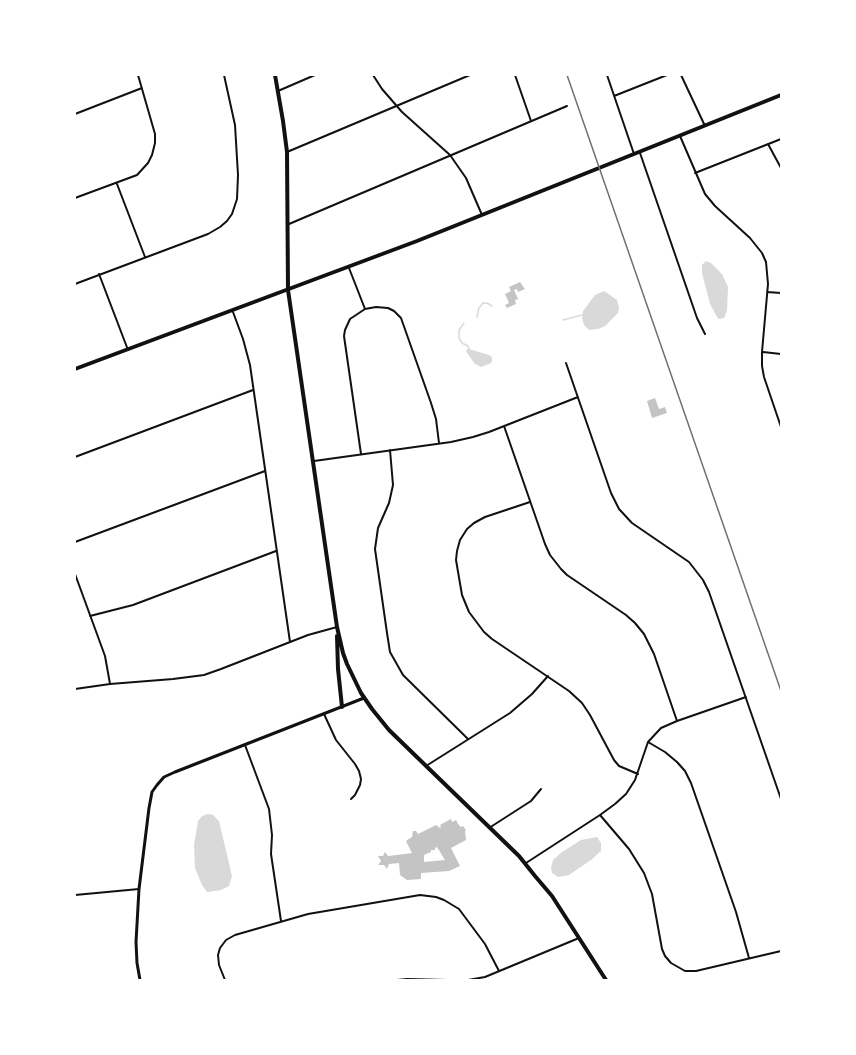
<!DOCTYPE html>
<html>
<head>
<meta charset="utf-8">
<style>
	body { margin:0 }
	#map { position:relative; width:856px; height:1055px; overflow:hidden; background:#fff; font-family:"Noto Sans",sans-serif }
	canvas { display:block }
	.frame { position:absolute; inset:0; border:76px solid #fff; pointer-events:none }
</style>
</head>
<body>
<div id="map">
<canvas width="856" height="1055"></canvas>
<div class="frame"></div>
</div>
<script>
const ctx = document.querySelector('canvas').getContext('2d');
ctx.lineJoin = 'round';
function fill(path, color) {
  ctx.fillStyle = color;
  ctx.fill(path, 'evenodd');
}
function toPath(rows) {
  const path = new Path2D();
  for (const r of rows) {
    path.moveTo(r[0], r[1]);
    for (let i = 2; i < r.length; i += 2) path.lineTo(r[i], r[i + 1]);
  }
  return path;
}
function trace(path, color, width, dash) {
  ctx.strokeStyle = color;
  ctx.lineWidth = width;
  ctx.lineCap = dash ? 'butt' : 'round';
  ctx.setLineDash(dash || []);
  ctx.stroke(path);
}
const water = toPath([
	[706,261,711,263,722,274,728,287,727,311,724,318,719,319,717,317,710,304,702,273,702,265],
	[604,291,617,300,619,307,618,313,605,326,598,329,589,330,584,325,582,318,583,311,595,295],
	[469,349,489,355,492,357,492,362,489,364,481,367,475,364,467,353,466,350],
	[208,814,213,815,219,821,232,876,229,886,221,890,207,892,202,885,195,868,194,845,198,821,202,816],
	[597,837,601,843,601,851,591,860,569,875,558,877,552,873,551,867,553,860,562,852,581,840]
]);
const stream = toPath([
	[477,317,479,308,483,303,487,303,492,306],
	[563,320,582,315],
	[464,323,459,330,459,338,462,343,468,346,469,349]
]);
const building = toPath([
	[520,282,525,289,518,292,517,289,514,290,518,299,515,300,516,304,507,308,505,305,509,303,505,294,511,291,509,287],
	[655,398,659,409,665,407,667,413,652,418,647,401],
	[451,819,452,822,456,820,458,824,461,827,463,826,466,830,465,831,466,840,451,848,460,866,449,871,421,873,421,879,407,880,400,875,399,863,389,864,387,869,384,865,378,865,381,861,378,856,383,856,385,852,388,856,412,853,406,841,412,837,413,831,416,831,418,834,436,825,440,828,441,827,440,825],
	[437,847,445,860,424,862,424,855,431,852,431,850,435,850,435,848]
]);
const minor = toPath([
	[373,75,382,89,402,112,450,155,466,178,482,215],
	[515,75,531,121],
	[607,75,634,154],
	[681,75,705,126],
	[278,91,315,75],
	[614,96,667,75],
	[75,114,142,88],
	[680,136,705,194,715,206,750,238,762,253,766,262,768,284,762,352,762,366,764,377,781,427],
	[768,144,781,168],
	[287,152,470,75],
	[640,153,697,318,705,334],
	[695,173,781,139],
	[117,184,145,257],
	[75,198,137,175,148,163,152,155,155,143,155,134,138,75],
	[289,224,567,106],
	[349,268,365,309],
	[99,274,128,350],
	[75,284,208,234,220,227,227,221,232,214,237,199,238,175,235,125,224,75],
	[767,292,781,293],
	[233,312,243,339,250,365,290,642],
	[763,352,781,354],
	[566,363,611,493,619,509,632,523,689,562,703,580,709,592,781,799],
	[504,426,545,544,550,555,561,569,567,575,626,615,635,623,644,634,654,654,677,721],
	[390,450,393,485,389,503,378,528,375,549,387,633,390,652,403,675,468,739],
	[361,454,344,336,345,330,350,319,365,309,376,307,388,308,394,311,401,318,431,403,436,419,439,443],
	[75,457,253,390],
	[314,461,451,442,473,437,489,432,578,397],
	[530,502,485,517,474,523,467,529,460,540,457,551,456,560,462,595,469,612,484,632,492,639,569,691,582,703,590,715,614,760,619,766,638,774],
	[75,542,265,471],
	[75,574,105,656,110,684],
	[90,616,133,605,276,551],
	[75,689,110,684,173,679,204,675,221,669,308,635,337,627],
	[324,714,336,740,355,764,359,771,361,779,360,785,355,795,351,799],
	[648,742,665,752,677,762,685,771,691,783,736,912,749,958],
	[245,745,269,809,272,835,271,854,281,921],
	[426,766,510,713,532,694,548,676],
	[600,815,629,849,644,873,652,894,662,949,665,956,671,963,685,971,696,971,781,951],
	[489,828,531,801,541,789],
	[526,863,600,815,615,804,626,794,635,780,648,742,661,728,677,721,746,697],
	[75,895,139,889],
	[75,978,75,980],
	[225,980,219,965,218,955,220,948,226,940,235,935,308,914,420,895,436,897,444,900,459,909,485,944,499,971],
	[397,980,407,979,447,980],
	[457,980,468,980,485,977,579,938]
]);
const tertiary = toPath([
	[140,980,137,963,136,942,139,889,149,808,152,792,157,785,164,777,175,772,364,698]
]);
const secondary = toPath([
	[275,75,283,121,287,152,288,290,337,627,343,653,347,664,361,693,372,709,389,730,519,856,535,876,552,896,606,980],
	[75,369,417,241,781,95],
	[337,636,338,669,342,707]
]);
const rail = toPath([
	[567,75,781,691]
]);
fill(water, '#d9d9d9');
trace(stream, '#d9d9d9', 1.5);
fill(building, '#c4c4c4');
trace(minor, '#111', 2);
trace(tertiary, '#111', 3);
trace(secondary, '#111', 4);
trace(rail, '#707070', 1.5);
</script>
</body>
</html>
